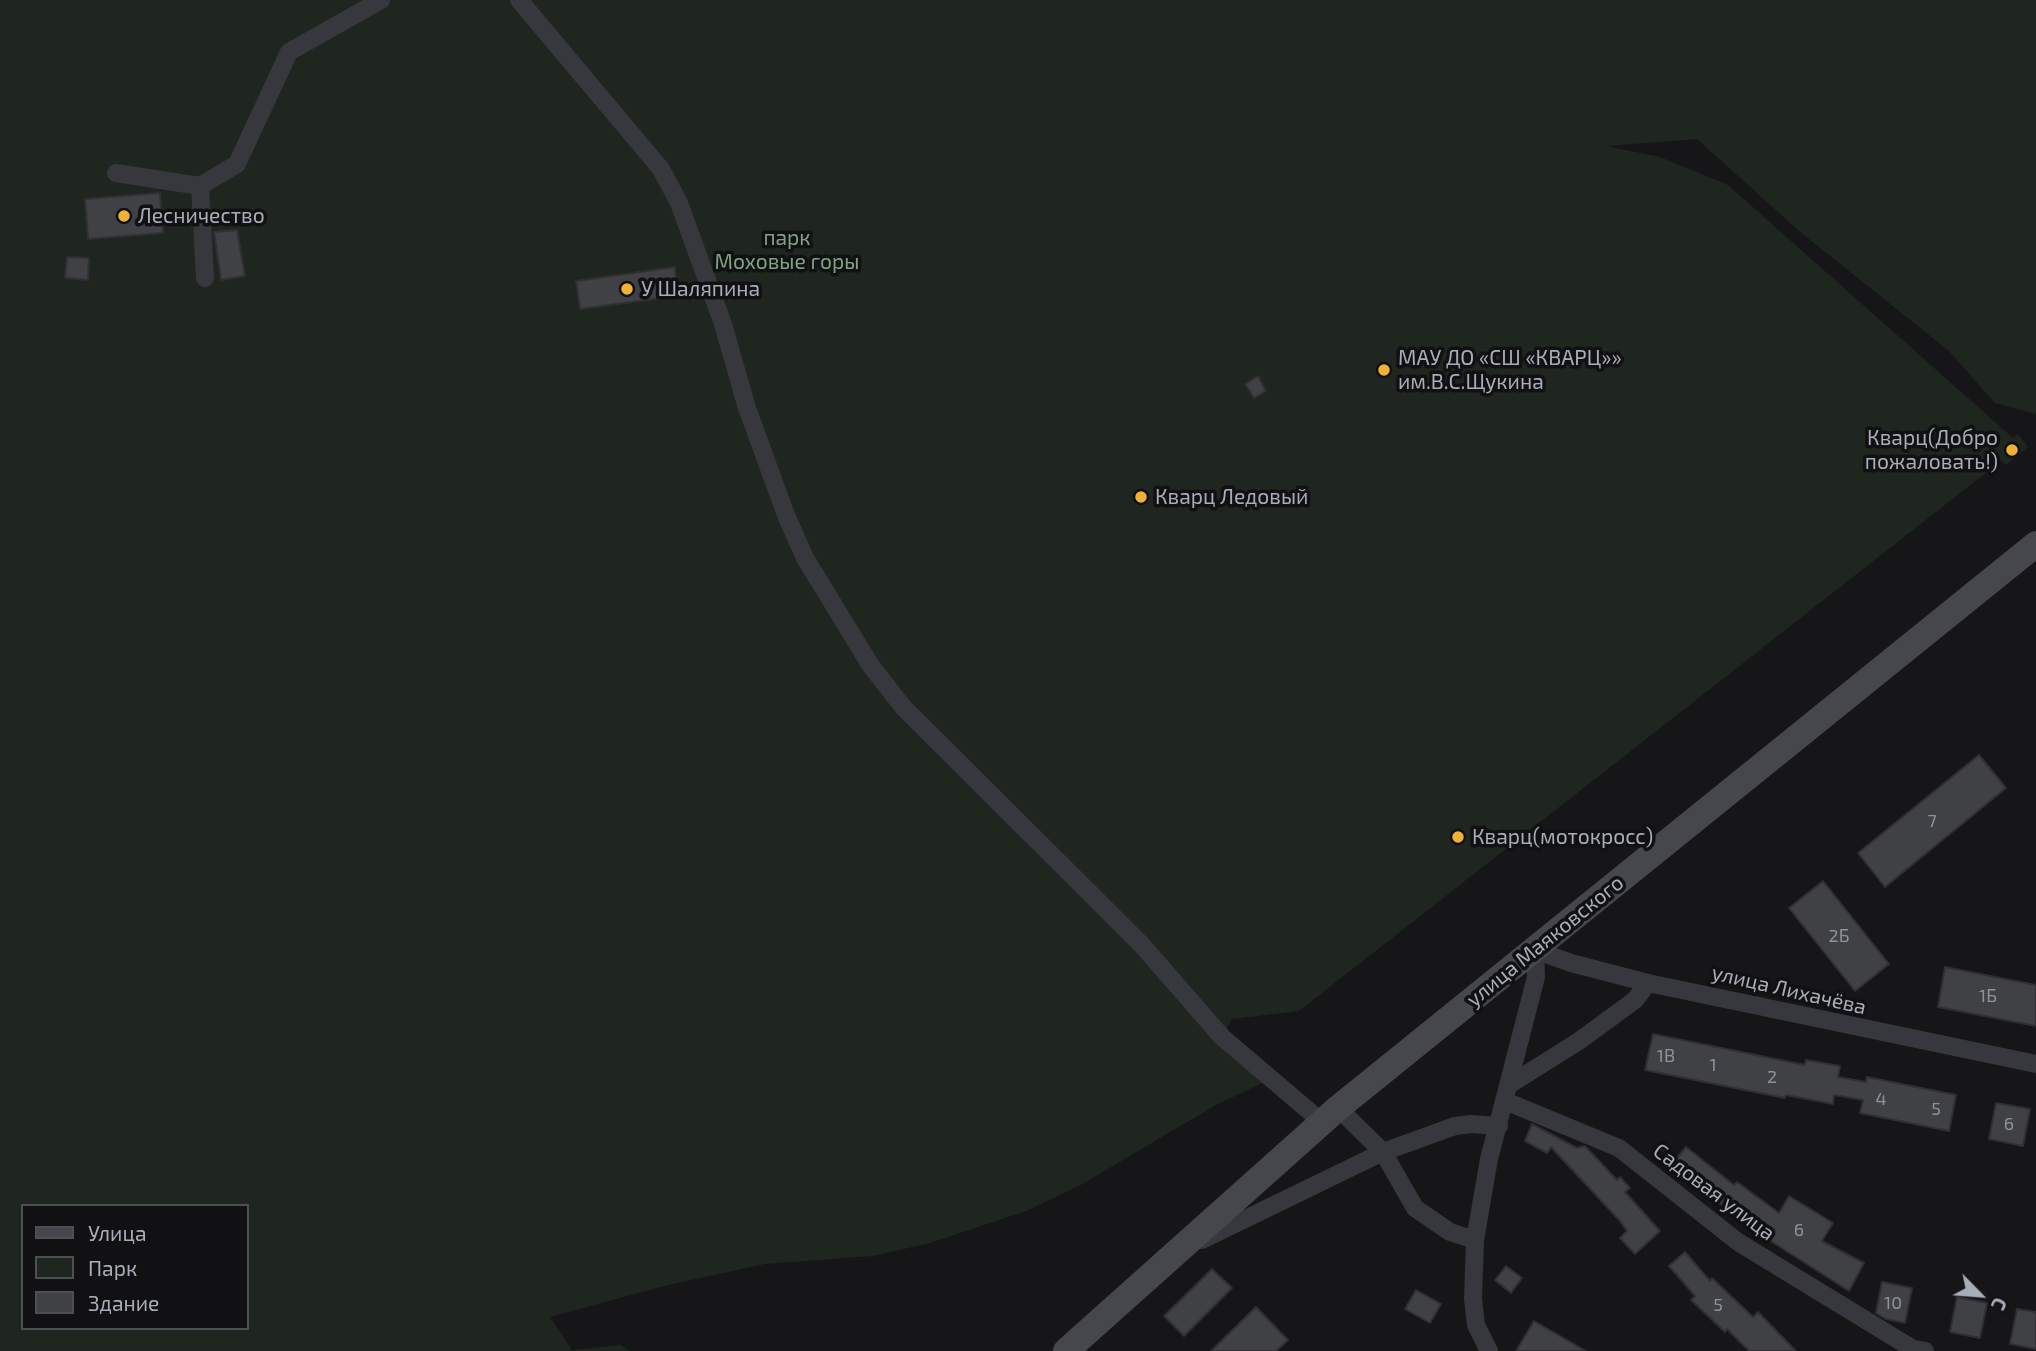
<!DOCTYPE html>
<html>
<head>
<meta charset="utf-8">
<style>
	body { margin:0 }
	#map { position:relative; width:2036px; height:1351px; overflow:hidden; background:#161618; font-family:"Exo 2",sans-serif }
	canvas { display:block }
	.legend { position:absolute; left:21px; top:1204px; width:228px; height:126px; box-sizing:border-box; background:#111113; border:2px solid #4d4f55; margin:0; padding:9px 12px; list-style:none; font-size:21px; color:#a8adb8 }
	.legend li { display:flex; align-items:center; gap:14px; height:35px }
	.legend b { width:35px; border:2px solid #4d4f55 }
	.north { position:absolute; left:1945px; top:1260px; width:70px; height:70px; -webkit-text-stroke:5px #111113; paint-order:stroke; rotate:115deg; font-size:19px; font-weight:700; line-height:28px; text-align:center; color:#a8adb8 }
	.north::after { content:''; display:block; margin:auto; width:24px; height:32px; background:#a8adb8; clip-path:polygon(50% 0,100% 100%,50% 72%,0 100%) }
</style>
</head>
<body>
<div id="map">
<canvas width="2036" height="1351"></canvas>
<ul class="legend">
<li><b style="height:9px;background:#45474d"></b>Улица</li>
<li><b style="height:19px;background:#1e261f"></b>Парк</li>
<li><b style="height:19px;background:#404145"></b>Здание</li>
</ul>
<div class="north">С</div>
</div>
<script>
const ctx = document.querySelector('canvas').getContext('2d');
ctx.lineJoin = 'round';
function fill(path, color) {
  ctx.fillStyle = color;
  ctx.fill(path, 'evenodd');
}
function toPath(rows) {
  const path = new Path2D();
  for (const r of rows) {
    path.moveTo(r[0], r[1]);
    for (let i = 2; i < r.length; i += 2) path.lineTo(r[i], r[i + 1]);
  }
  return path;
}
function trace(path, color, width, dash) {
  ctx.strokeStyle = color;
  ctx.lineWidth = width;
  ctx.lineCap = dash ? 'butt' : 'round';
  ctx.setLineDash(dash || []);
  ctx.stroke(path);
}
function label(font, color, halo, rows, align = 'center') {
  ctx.font = font + ' "Exo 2",sans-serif';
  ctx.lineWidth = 7;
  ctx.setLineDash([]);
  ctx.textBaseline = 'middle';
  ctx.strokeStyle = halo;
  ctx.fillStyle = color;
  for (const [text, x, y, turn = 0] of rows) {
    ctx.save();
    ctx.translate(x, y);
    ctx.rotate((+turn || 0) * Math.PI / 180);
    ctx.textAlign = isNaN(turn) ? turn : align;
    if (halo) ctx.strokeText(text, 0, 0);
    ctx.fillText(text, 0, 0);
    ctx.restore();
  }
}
const green = toPath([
	[0,0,2036,0,2036,414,1995,403,1949,351,1799,231,1697,139,1607,146,1660,157,1728,185,2013,438,2018,434,2028,447,2006,465,2001,461,1299,1011,1232,1019,1222,1038,1271,1079,1216,1105,1079,1186,1026,1211,930,1243,873,1256,765,1264,668,1285,550,1317,572,1350,621,1345,630,1351,0,1351],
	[23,1206,247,1206,247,1328,23,1328]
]);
const building = toPath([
	[160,193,163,233,88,239,85,199,160,193],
	[237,230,245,276,221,280,214,232,237,230],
	[67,257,89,258,88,280,65,278,67,257],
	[675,267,677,296,580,309,576,281,675,267],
	[1258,376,1266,391,1254,398,1245,384,1258,376],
	[1979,755,2006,788,1885,887,1858,853,1979,755],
	[1823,881,1889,964,1855,991,1789,908,1823,881],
	[1945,967,2036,985,2036,1026,1938,1007,1945,967],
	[1653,1034,1805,1065,1806,1060,1840,1066,1838,1077,1866,1082,1867,1077,1956,1095,1949,1131,1860,1113,1863,1100,1834,1095,1833,1104,1786,1095,1785,1098,1645,1070,1653,1034],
	[1996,1103,2030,1109,2023,1146,1989,1139,1996,1103],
	[1532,1124,1577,1148,1585,1146,1617,1180,1620,1177,1630,1188,1625,1192,1660,1231,1635,1254,1620,1238,1627,1231,1620,1221,1551,1147,1547,1153,1525,1141,1532,1124],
	[1686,1147,1734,1185,1737,1182,1779,1213,1789,1196,1833,1223,1822,1241,1864,1263,1849,1291,1755,1231,1671,1165,1686,1147],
	[1685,1252,1710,1281,1712,1278,1753,1317,1758,1312,1796,1351,1749,1351,1727,1329,1725,1332,1691,1300,1695,1296,1669,1266,1685,1252],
	[1506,1266,1522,1278,1511,1293,1495,1280,1506,1266],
	[1212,1269,1232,1288,1184,1336,1164,1316,1212,1269],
	[1882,1282,1912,1288,1905,1323,1886,1319,1876,1313,1882,1282],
	[1416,1290,1441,1304,1430,1323,1405,1309,1416,1290],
	[1957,1297,1987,1303,1980,1338,1950,1332,1957,1297],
	[1256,1307,1288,1340,1276,1351,1211,1351,1256,1307],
	[2017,1309,2036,1312,2036,1349,2010,1344,2017,1309],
	[1534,1321,1586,1351,1516,1351,1534,1321]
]);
const minor = toPath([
	[519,0,661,169,679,203,723,324,747,408,786,515,805,558,871,666,903,707,1141,944,1222,1037,1322,1122],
	[116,173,200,186,237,164,289,52,381,0],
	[200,186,205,278],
	[1509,1085,1579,1041,1635,1000,1648,983],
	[1505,1101,1619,1148,1738,1242,1913,1349,1925,1351],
	[1338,1108,1383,1152,1415,1208,1450,1232,1475,1240,1473,1299,1476,1325,1489,1351],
	[1202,1240,1383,1152,1455,1126,1471,1124,1499,1126],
	[1475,1240,1489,1159,1536,977,1535,950,1571,963,1648,983,2036,1064]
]);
const secondary = toPath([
	[1066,1351,1338,1108,2036,544]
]);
const markers = [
	[124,216,7,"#f2b134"],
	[627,289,7,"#f2b134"],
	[1384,370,7,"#f2b134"],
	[2012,450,7,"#f2b134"],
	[1141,497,7,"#f2b134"],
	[1458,837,7,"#f2b134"]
];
const numberNames = [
	["7",1932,821],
	["2Б",1839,936],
	["1Б",1988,996],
	["1В",1666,1056],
	["1",1713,1065],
	["2",1772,1077],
	["4",1881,1099],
	["5",1936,1109],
	["6",2009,1124],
	["6",1799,1230],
	["10",1893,1303],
	["5",1718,1305]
];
const poiNames = [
	["Лесничество",138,216],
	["У Шаляпина",641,289],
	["МАУ ДО «СШ «КВАРЦ»»",1398,358],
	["им.В.С.Щукина",1398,382],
	["Кварц(Добро",1998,438,"right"],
	["пожаловать!)",1998,462,"right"],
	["Кварц Ледовый",1155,497],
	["Кварц(мотокросс)",1472,837]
];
const parkNames = [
	["парк",787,238],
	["Моховые горы",787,262]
];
const streetNames = [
	["улица Маяковского",1545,941,-39],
	["улица Лихачёва",1789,990,13],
	["Садовая улица",1714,1192,37]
];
fill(green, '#1e261f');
fill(building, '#404145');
trace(building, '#303034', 2);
trace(minor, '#37383d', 18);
trace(secondary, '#45474d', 26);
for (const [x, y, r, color] of markers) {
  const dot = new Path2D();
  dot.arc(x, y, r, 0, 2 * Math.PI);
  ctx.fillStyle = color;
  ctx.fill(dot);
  trace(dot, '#111113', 2.5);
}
label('18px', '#8e929b', null, numberNames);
label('21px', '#a8adb8', '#111113', poiNames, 'left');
label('21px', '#7fa381', '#111113', parkNames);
label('21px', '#a8adb8', '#111113', streetNames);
</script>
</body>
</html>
